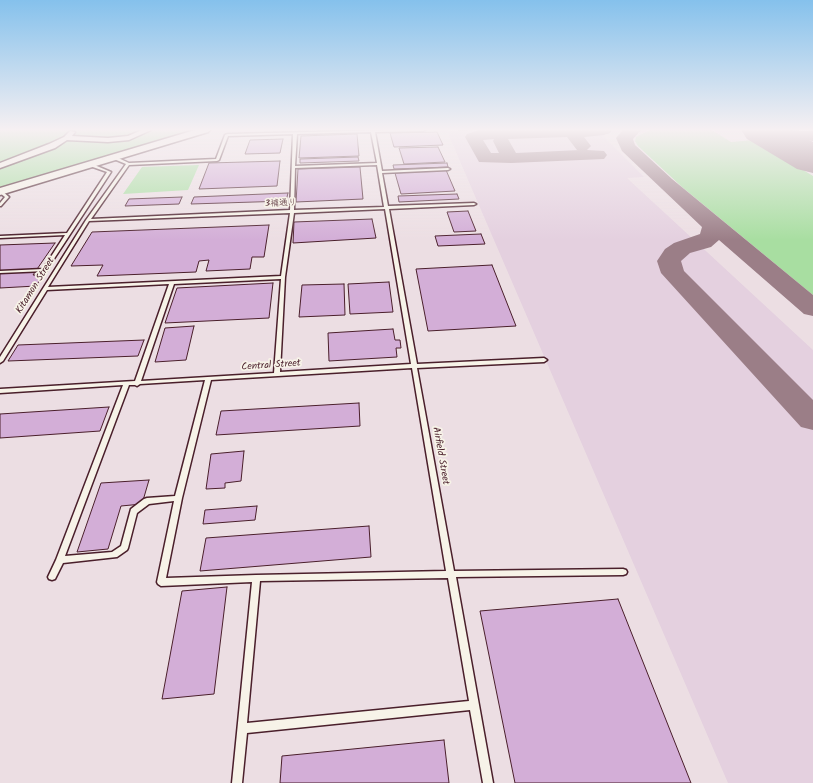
<!DOCTYPE html>
<html>
<head>
<meta charset="utf-8">
<style>
	body { margin:0 }
	canvas { display:block; background:#ecdee3 }
</style>
</head>
<body>
<canvas width="813" height="783"></canvas>
<script>
const ctx = document.querySelector('canvas').getContext('2d');
ctx.lineJoin = 'round';
function fill(path, color) {
  ctx.fillStyle = color;
  ctx.fill(path, 'evenodd');
}
function toPath(rows) {
  const path = new Path2D();
  for (const r of rows) {
    path.moveTo(r[0], r[1]);
    for (let i = 2; i < r.length; i += 2) path.lineTo(r[i], r[i + 1]);
  }
  return path;
}
function trace(path, color, width, dash) {
  ctx.strokeStyle = color;
  ctx.lineWidth = width;
  ctx.lineCap = dash ? 'butt' : 'round';
  ctx.setLineDash(dash || []);
  ctx.stroke(path);
}
function label(font, color, halo, rows, align = 'center') {
  ctx.font = font + ' Kalam,"Klee One",sans-serif';
  ctx.lineWidth = 3.5;
  ctx.setLineDash([]);
  ctx.textBaseline = 'middle';
  ctx.strokeStyle = halo;
  ctx.fillStyle = color;
  for (const [text, x, y, turn = 0] of rows) {
    ctx.save();
    ctx.translate(x, y);
    ctx.rotate((+turn || 0) * Math.PI / 180);
    ctx.textAlign = isNaN(turn) ? turn : align;
    if (halo) ctx.strokeText(text, 0, 0);
    ctx.fillText(text, 0, 0);
    ctx.restore();
  }
}
const built = toPath([
	[488,130,597,130,644,177,627,178,813,350,813,783,728,783,447,131]
]);
const green = toPath([
	[0,130,197,130,0,189],
	[649,130,712,130,731,142,754,140,813,176,813,295,682,187,638,146,635,141,636,137],
	[199,165,188,190,123,194,142,167]
]);
const taxiway = toPath([
	[480,130,612,130,610,133,604,135,584,137,591,146,587,150,604,151,607,155,604,159,511,163,479,162,465,137,467,134,480,130],
	[567,137,577,150,580,150,516,153,508,139,567,137],
	[494,139,493,141,499,153,491,153,483,140,494,139],
	[623,130,641,130,633,139,635,145,672,179,813,295,813,316,804,314,719,240,711,247,690,253,681,261,684,271,813,400,813,430,801,427,661,273,657,261,665,249,674,243,700,234,702,227,622,151,616,138,623,130],
	[763,130,813,131,813,141,771,135,765,133,763,130]
]);
const runway = toPath([
	[741,130,791,130,813,142,813,173,797,169,747,139,741,130]
]);
const building = toPath([
	[437,132,443,145,394,147,390,133,437,132],
	[357,134,359,156,299,158,301,136,357,134],
	[283,139,280,153,245,154,250,140,283,139],
	[438,147,445,162,404,164,399,148,438,147],
	[358,157,359,161,300,163,300,159,358,157],
	[280,161,277,186,199,189,209,163,280,161],
	[447,163,448,167,394,169,393,165,447,163],
	[360,167,363,199,296,202,298,169,360,167],
	[446,170,455,191,401,194,395,173,446,170],
	[288,193,286,201,191,204,194,197,288,193],
	[457,194,459,199,399,202,398,196,457,194],
	[182,197,179,204,125,206,129,199,182,197],
	[468,211,476,231,454,232,447,212,468,211],
	[372,219,376,238,293,243,294,222,372,219],
	[269,225,264,257,252,257,250,269,206,271,209,260,199,261,196,272,97,276,103,265,71,266,92,232,269,225],
	[481,234,485,244,438,246,435,236,481,234],
	[55,243,33,275,43,275,36,286,0,288,0,245,55,243],
	[492,265,516,326,428,331,416,269,492,265],
	[389,282,393,312,350,314,348,284,389,282],
	[273,283,269,318,165,323,177,288,273,283],
	[344,284,345,315,299,317,302,285,344,284],
	[194,326,186,360,155,362,165,328,194,326],
	[393,329,395,340,400,340,401,348,396,348,397,357,329,361,328,333,393,329],
	[144,340,138,356,8,361,18,345,144,340],
	[359,403,360,426,216,435,221,411,359,403],
	[109,407,100,431,0,438,0,414,109,407],
	[244,451,241,481,225,483,225,488,206,489,211,454,244,451],
	[149,480,142,504,121,506,108,549,77,552,101,483,149,480],
	[257,506,255,520,203,524,205,510,257,506],
	[369,526,371,557,200,571,206,538,369,526],
	[227,587,214,694,162,699,182,591,227,587],
	[618,599,691,783,515,783,480,611,618,599],
	[444,740,449,783,280,783,282,756,444,740]
]);
const lane = toPath([
	[387,130,425,130,423,131,375,132,382,171,448,168,450,169,448,170,382,173,388,206,474,203,476,204,474,205,389,209,417,364,544,358,547,360,544,362,417,368,454,571,623,569,626,570,627,572,626,574,623,575,456,577,493,783,483,783,470,710,247,733,242,783,232,783,252,582,161,586,158,584,157,582,174,501,149,504,137,513,128,548,127,550,117,557,63,563,55,579,52,580,49,579,48,577,56,560,123,385,0,393,0,389,135,381,169,284,47,290,3,361,0,363,0,357,86,220,126,164,114,159,114,157,116,157,129,163,216,159,225,135,227,134,387,130],
	[371,132,377,163,295,166,297,134,371,132],
	[293,134,290,210,91,219,129,165,217,161,219,160,228,136,293,134],
	[377,165,384,207,294,210,295,168,377,165],
	[385,209,411,364,280,372,285,277,294,213,385,209],
	[290,213,281,276,48,287,89,221,290,213],
	[281,279,274,373,141,381,174,284,281,279],
	[412,368,446,571,256,575,166,578,182,498,211,380,412,368],
	[205,380,175,496,147,498,144,499,131,509,121,546,112,552,65,556,129,385,135,385,137,386,140,384,205,380],
	[448,578,469,701,247,723,260,581,448,578],
	[90,164,92,164,111,172,46,271,0,273,0,271,43,269,65,235,0,238,0,236,67,233,107,172,90,166,90,164],
	[0,191,2,191,9,197,1,206,0,206,0,203,5,197,0,193,0,191]
]);
const street = toPath([
	[142,130,151,130,129,140,108,142,67,140,55,148,0,168,0,163,49,144,64,137,70,131,75,132,72,136,108,138,128,136,142,130]
]);
const secondary = toPath([
	[195,130,210,130,208,132,0,195,0,188,195,130]
]);
const farStreetnames = [
	["3補通り",281,204,-2]
];
const streetNames = [
	["Kitamon Street",36,286,-58],
	["Central Street",271,366,-4],
	["Airfield Street",440,456,80]
];
fill(built, '#e4d0df');
fill(green, '#a8dea1');
fill(taxiway, '#9b7e87');
fill(runway, '#9b7e87');
fill(building, '#d3aed7');
trace(building, '#4a1f2b', 1);
trace(lane, '#4a1f2b', 3);
trace(street, '#4a1f2b', 3);
trace(secondary, '#4a1f2b', 3);
fill(lane, '#f7f3e8');
fill(street, '#f7f3e8');
fill(secondary, '#f7f3e8');
const sky = ctx.createLinearGradient(0, 0, 0, 240);
sky.addColorStop(0, '#85c1ec');
sky.addColorStop(0.54, '#f6f0f2');
sky.addColorStop(1, '#f6f0f200');
ctx.fillStyle = sky;
ctx.fillRect(0, 0, 813, 240);
label('9px', '#4a1f2b', '#f7f3e8', farStreetnames);
label('10px', '#4a1f2b', '#f7f3e8', streetNames);
</script>
</body>
</html>
